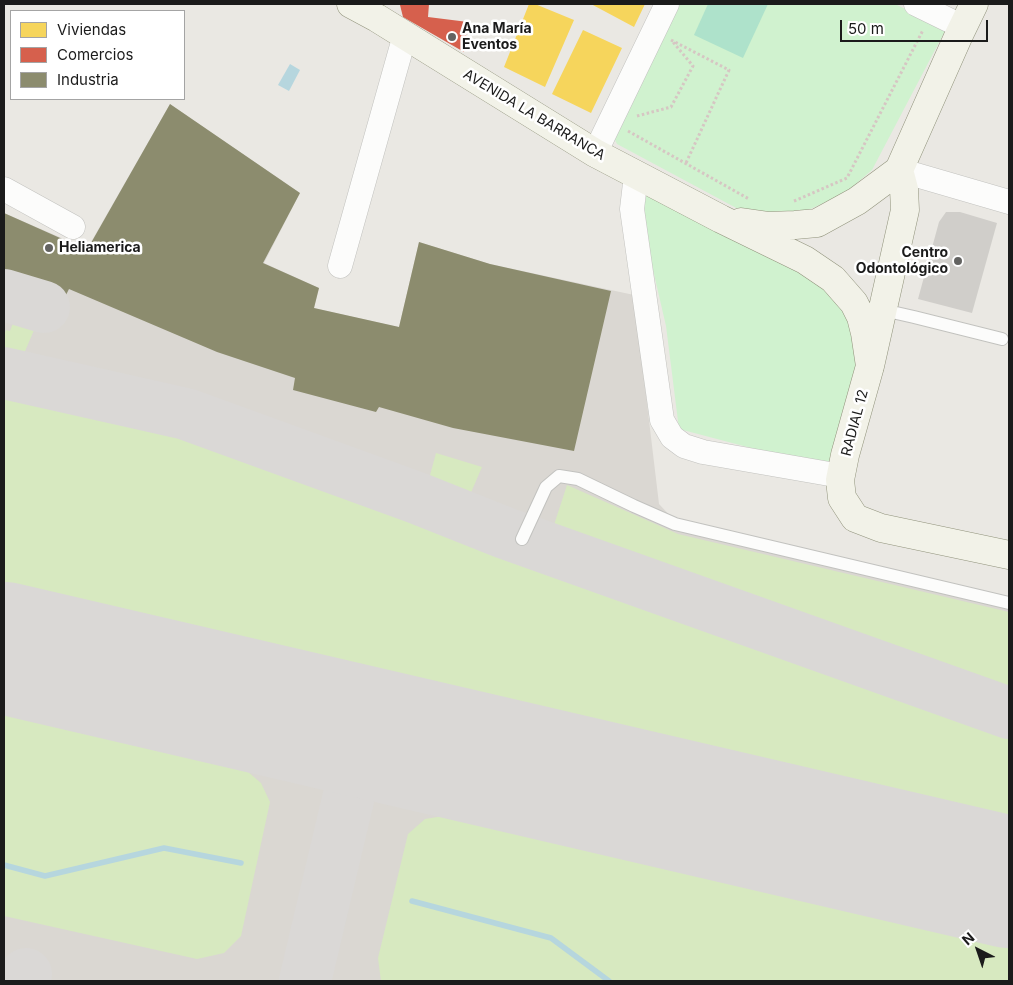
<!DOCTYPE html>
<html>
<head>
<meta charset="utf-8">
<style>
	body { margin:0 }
	#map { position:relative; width:1013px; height:985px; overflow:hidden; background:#eae8e3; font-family:Inter,sans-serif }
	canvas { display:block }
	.frame { position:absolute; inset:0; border:5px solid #1b1b1b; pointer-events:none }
	.legend { position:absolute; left:10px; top:10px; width:175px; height:90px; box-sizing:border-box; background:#fff; border:1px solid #a4a4a4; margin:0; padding:6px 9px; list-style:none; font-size:15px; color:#1b1b1b }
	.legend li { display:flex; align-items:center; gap:10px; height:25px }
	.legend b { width:25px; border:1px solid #a4a4a4 }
	.north { position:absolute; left:953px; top:925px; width:50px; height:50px; -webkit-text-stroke:4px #fff; paint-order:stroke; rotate:319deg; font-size:14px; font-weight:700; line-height:20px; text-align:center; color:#1b1b1b }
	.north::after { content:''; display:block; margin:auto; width:18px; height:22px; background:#1b1b1b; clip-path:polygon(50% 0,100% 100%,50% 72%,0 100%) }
	.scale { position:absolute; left:840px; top:20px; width:148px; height:22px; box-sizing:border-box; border:2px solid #1b1b1b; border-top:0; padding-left:6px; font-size:15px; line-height:18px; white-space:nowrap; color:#1b1b1b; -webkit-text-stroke:4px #fff; paint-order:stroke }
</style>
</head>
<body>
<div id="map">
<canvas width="1013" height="985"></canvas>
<div class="frame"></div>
<ul class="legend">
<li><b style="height:14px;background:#f6d55c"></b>Viviendas</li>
<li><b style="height:14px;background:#d6604d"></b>Comercios</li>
<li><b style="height:14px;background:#8c8c6e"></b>Industria</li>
</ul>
<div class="north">N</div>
<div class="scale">50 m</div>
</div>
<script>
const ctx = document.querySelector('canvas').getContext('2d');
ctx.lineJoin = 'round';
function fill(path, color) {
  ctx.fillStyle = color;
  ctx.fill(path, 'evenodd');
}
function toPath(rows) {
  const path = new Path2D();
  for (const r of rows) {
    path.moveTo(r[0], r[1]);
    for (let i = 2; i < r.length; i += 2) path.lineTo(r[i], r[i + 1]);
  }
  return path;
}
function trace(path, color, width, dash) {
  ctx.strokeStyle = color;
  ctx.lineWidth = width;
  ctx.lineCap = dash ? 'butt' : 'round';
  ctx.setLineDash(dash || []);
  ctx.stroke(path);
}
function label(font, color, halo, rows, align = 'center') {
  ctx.font = font + ' Inter,sans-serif';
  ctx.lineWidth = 5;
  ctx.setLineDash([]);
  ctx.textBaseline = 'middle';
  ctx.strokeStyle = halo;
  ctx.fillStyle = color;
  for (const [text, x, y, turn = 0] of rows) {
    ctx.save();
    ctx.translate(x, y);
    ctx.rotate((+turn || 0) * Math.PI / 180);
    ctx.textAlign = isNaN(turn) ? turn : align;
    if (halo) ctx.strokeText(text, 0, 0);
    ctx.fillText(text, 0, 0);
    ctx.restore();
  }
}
const airport = toPath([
	[170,104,300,193,264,263,319,288,314,308,399,327,419,242,490,264,634,295,659,504,674,520,1009,597,1009,981,4,981,4,213,87,249]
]);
const grass = toPath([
	[20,304,43,309,23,356,7,353,4,348,4,335,6,330,10,331],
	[4,392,118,417,212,441,255,459,1009,733,1009,816,4,595],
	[436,453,482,467,466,504,426,490],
	[567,485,678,534,1009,612,1009,696,552,531],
	[4,710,240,765,261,783,270,802,241,936,224,953,197,959,4,916],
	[456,814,1009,943,1009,981,381,981,378,958,408,834,425,819]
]);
const park = toPath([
	[672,4,895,4,946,29,872,170,844,194,808,210,763,216,740,210,617,144,614,138],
	[647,193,823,283,847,313,854,336,856,368,831,469,679,429,666,326,641,218]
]);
const pitch = toPath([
	[708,4,768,4,743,58,694,35]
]);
const water = toPath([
	[290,64,300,70,289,91,278,85]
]);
const homes = toPath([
	[529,4,535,4,574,20,545,87,504,67],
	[591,4,645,4,634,27],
	[583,30,622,48,591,113,552,94]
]);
const shops = toPath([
	[405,4,429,4,428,17,468,22,464,52,403,17,400,5]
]);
const industry = toPath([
	[170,104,300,193,263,263,319,288,314,308,399,327,419,242,490,264,611,291,574,451,453,428,379,407,376,412,293,390,295,378,217,352,69,289,60,307,4,288,4,213,87,250]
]);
const stream = toPath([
	[4,865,45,876,164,848,241,863],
	[412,901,551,938,609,981]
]);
const taxiway = toPath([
	[4,295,44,307],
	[4,373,186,414,417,498,505,533,1009,713],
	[24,981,26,974],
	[305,981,364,732]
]);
const runway = toPath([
	[4,648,1009,882]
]);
const building = toPath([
	[946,212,960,212,997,223,972,313,918,299,939,222]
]);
const path = toPath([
	[671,40,729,70,686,163],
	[637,116,671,107,693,66,673,42],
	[628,131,749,199],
	[794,201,847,178,923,30]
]);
const lane = toPath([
	[883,310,914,317,1002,339],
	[522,539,546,487,559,476,578,479,634,506,675,524,1009,603]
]);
const street = toPath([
	[916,4,963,27],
	[595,153,667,4],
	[899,170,1009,202],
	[636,175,632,209,662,420,672,437,684,446,703,452,841,476],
	[4,189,73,227],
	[340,266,405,35]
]);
const secondary = toPath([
	[351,4,377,18,595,153,721,219,805,260,833,279,854,303,861,317,865,333,870,366],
	[899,170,904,189,905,210,870,366,845,455,840,480,842,498,855,518,881,528,1009,555],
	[741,222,769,226,795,225,817,223,857,201,899,170,958,37,974,4]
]);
const markers = [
	[452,37,5,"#636361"],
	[49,248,5,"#636361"],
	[958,261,5,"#636361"]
];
const poiNames = [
	["Ana María",462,29],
	["Eventos",462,45],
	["Heliamerica",59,248],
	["Centro",948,253,"right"],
	["Odontológico",948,269,"right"]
];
const streetNames = [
	["AVENIDA LA BARRANCA",534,115,31],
	["RADIAL 12",855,423,-75]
];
fill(airport, '#dad7d2');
fill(grass, '#d7e9c0');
fill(park, '#d0f2cf');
fill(pitch, '#aee2cb');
fill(water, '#b6d6de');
fill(homes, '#f6d55c');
fill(shops, '#d6604d');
fill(industry, '#8c8c6e');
trace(stream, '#b6d6de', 5.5);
trace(taxiway, '#dad8d6', 52);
trace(runway, '#dad8d6', 132);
fill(building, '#d0ceca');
trace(lane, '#c2c2bf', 14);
trace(street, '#c2c2bf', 25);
trace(secondary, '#91937c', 29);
trace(path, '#d6c6c3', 3, [2.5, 2.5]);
trace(lane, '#fcfcfb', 12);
trace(street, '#fcfcfb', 24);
trace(secondary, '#f2f2e8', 28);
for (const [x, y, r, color] of markers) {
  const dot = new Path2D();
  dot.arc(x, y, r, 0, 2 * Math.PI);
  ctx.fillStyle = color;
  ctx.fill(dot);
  trace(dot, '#fff', 2);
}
label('bold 14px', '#1b1b1b', '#fff', poiNames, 'left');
label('14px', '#1b1b1b', '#fff', streetNames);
</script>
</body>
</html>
